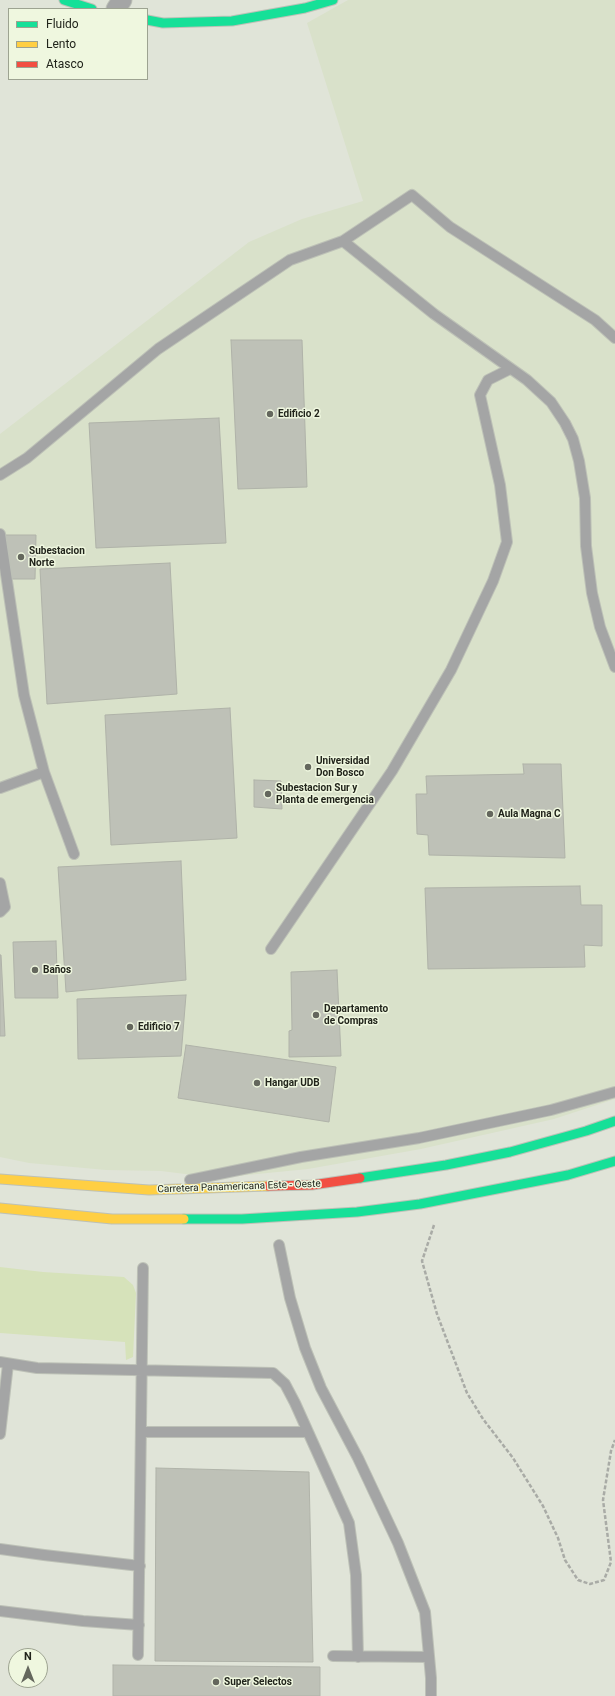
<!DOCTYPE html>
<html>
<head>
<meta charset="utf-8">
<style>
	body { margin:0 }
	#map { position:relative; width:615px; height:1696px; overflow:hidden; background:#e0e4d8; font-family:Roboto,sans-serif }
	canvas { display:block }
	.legend { position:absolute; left:8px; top:8px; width:140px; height:72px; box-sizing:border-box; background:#eff7df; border:1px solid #9da391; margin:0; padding:5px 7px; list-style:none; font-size:12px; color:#21241b }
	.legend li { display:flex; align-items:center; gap:8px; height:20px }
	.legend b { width:20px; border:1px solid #9da391 }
	.north { position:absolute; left:8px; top:1648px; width:40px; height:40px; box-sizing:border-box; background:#eff7df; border:1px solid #9da391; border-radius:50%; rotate:0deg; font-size:11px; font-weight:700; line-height:16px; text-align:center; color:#21241b }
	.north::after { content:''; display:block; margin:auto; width:14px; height:18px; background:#64675d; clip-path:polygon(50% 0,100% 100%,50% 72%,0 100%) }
</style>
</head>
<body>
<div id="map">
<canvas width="615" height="1696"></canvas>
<ul class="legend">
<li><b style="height:5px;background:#16e098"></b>Fluido</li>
<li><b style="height:5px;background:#ffcf43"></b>Lento</li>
<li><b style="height:5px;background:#f24e42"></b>Atasco</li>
</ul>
<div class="north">N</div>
</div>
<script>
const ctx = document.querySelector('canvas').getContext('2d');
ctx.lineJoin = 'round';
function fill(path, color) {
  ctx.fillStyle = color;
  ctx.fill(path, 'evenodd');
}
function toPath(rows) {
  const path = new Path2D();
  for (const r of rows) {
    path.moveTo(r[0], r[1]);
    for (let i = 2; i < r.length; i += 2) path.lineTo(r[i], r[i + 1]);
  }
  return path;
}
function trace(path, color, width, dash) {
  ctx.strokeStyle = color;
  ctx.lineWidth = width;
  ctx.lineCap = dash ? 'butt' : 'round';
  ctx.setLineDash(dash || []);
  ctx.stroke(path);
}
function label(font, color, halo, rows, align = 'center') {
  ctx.font = font + ' Roboto,sans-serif';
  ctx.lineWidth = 3;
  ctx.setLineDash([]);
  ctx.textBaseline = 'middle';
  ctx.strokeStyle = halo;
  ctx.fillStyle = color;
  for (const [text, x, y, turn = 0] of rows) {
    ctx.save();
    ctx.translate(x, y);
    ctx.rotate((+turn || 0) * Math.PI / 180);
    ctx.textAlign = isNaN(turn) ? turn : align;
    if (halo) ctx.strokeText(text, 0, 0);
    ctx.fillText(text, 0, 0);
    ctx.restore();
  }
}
const built = toPath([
	[348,0,615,0,615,1099,554,1119,421,1149,308,1169,217,1178,161,1171,106,1170,29,1163,0,1157,0,434,249,242,302,219,363,201,307,23]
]);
const green = toPath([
	[0,1267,43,1272,124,1277,133,1285,136,1293,133,1357,126,1360,125,1342,0,1333]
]);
const building = toPath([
	[231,340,302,340,307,487,238,489,231,340],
	[219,418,226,543,96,548,89,423,219,418],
	[5,535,36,535,35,579,9,579,5,535],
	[170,563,177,694,47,704,40,569,170,563],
	[230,708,237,838,111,845,105,715,230,708],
	[523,764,561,764,565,858,429,855,428,835,417,834,416,794,427,794,426,776,524,774,523,764],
	[254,780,281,781,282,809,254,807,254,780],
	[181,861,186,980,66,992,58,867,181,861],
	[580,886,581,905,602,905,602,946,584,945,585,967,428,969,425,888,580,886],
	[56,941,58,998,15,998,13,942,56,941],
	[0,955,1,955,5,1036,0,1036,0,955],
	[337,970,341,1056,289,1057,289,1031,292,1030,291,972,337,970],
	[186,995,181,1056,78,1059,77,999,186,995],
	[186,1045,336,1067,329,1122,178,1098,186,1045],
	[156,1468,309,1472,313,1662,155,1661,156,1468],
	[113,1665,320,1667,320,1696,113,1696,113,1665]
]);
const path = toPath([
	[434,1225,422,1261,437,1314,467,1393,483,1419,513,1458,543,1506,558,1538,565,1560,578,1580,590,1584,604,1580,611,1562,603,1500,611,1451,615,1440]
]);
const lane = toPath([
	[343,241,434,314,527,380,551,402,565,423,573,439,579,461,585,498,586,546,592,593,600,627,615,667],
	[0,475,27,458,158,349,290,260,343,241,412,195,450,227,595,320,615,338],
	[0,534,24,695,44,772,74,854],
	[0,788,44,772],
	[0,883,5,907,0,912],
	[271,949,392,771,451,670,493,581,507,542,500,485,480,395,488,380,510,369],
	[190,1180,301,1157,419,1138,551,1110,615,1092],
	[279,1245,290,1298,305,1348,321,1388,358,1458,398,1543,425,1612,431,1678,431,1696],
	[0,1362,37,1368,273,1373,285,1384,295,1403,349,1523,356,1575,358,1657],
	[142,1432,308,1432],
	[0,1434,8,1364],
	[0,1549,44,1555,140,1566],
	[0,1611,83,1621,139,1625],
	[138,1655,143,1268],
	[333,1656,429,1657]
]);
const street = toPath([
	[116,9,122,0]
]);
const fast = toPath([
	[64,0,92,9],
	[147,20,163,23,232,21,305,8,333,0],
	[360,1178,446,1165,510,1152,586,1131,615,1121],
	[184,1219,242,1219,357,1212,420,1204,568,1175,615,1161]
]);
const slow = toPath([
	[0,1179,149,1190,268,1186],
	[0,1208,112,1219,184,1219]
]);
const jam = toPath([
	[268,1186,312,1185,360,1178]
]);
const markers = [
	[270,414,4,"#64675d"],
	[21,557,4,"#64675d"],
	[308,767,4,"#64675d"],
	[268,794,4,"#64675d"],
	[490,814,4,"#64675d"],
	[35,970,4,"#64675d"],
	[316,1015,4,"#64675d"],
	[130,1027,4,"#64675d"],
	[257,1083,4,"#64675d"],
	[216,1682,4,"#64675d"]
];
const poiNames = [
	["Edificio 2",278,414],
	["Subestacion",29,551],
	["Norte",29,563],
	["Universidad",316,761],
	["Don Bosco",316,773],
	["Subestacion Sur y",276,788],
	["Planta de emergencia",276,800],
	["Aula Magna C",498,814],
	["Baños",43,970],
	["Departamento",324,1009],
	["de Compras",324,1021],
	["Edificio 7",138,1027],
	["Hangar UDB",265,1083],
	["Super Selectos",224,1682]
];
const streetNames = [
	["Carretera Panamericana Este - Oeste",239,1187,-2]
];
fill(built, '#d9e1ca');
fill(green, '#d6e2ba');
fill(building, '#bec1b7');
trace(building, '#b0b3a9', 1);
trace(lane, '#bdc1b7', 12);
trace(street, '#bdc1b7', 21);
trace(fast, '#bdc1b7', 11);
trace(slow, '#bdc1b7', 11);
trace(jam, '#bdc1b7', 11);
trace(path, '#a9aba6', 2.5, [4, 2]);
trace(lane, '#a4a5a5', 10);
trace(street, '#a4a5a5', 19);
trace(fast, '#16e098', 9);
trace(slow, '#ffcf43', 9);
trace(jam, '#f24e42', 9);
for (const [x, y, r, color] of markers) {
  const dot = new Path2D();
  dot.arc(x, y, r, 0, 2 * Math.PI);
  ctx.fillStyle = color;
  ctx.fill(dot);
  trace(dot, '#eff7df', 1.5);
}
label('bold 10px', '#21241b', '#eff7df', poiNames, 'left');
label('10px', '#21241b', '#eff7df', streetNames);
</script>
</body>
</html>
